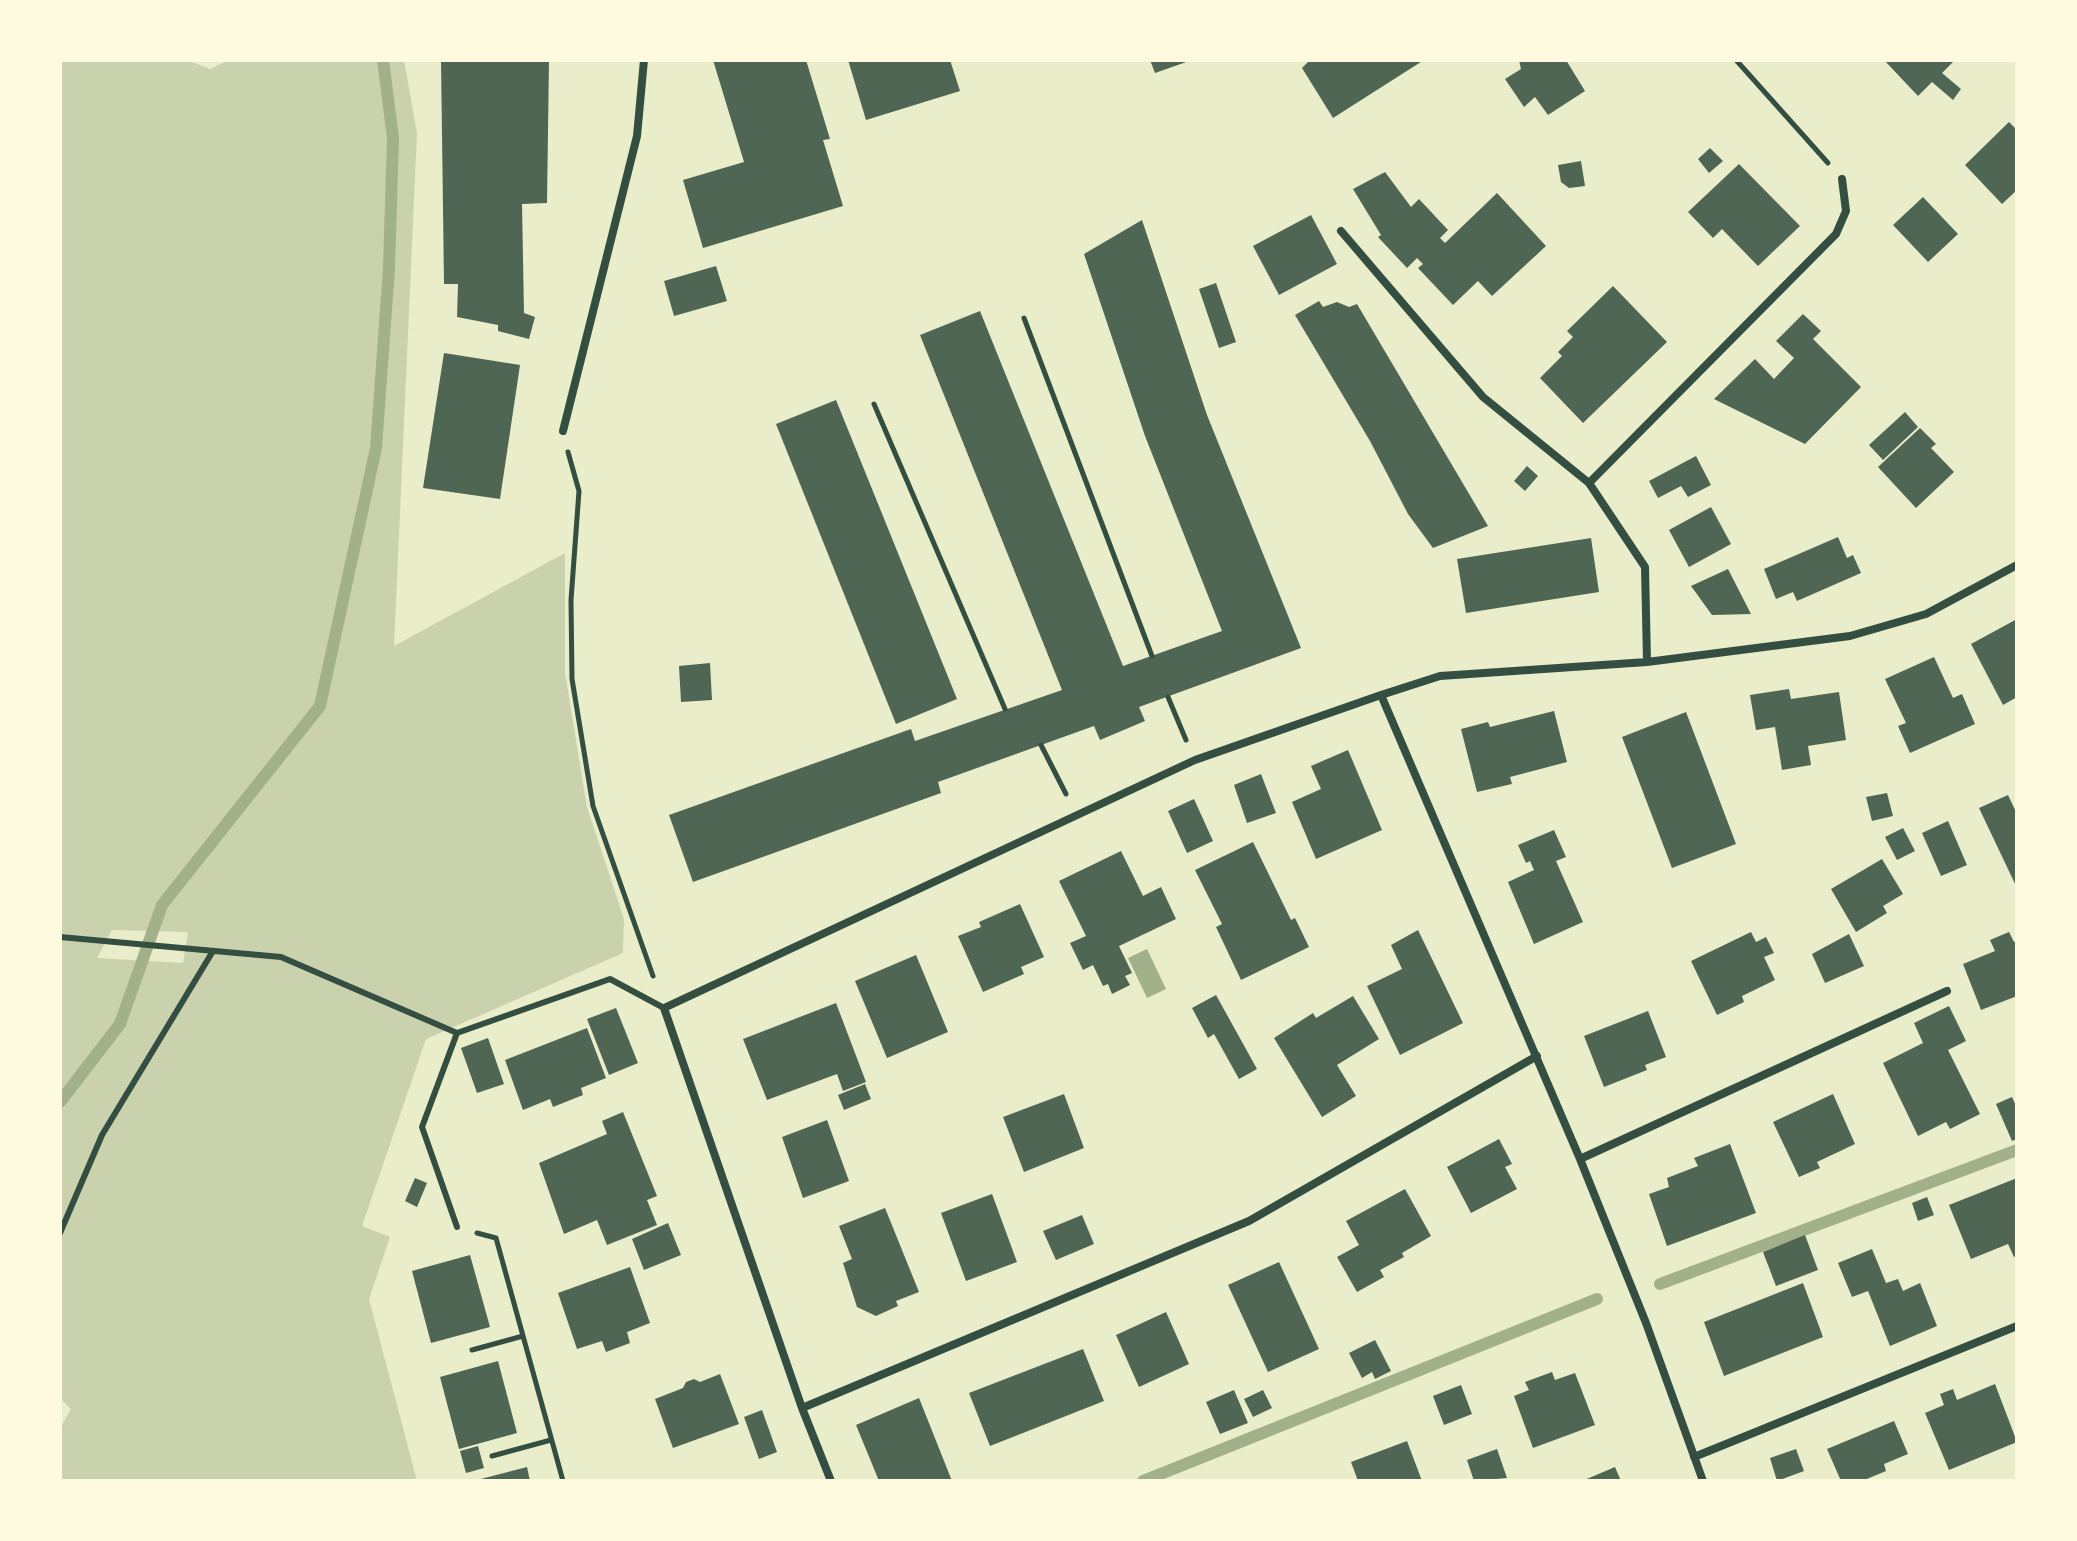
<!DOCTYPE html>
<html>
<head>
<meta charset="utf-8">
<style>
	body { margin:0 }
	#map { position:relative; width:2077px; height:1541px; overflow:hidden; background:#e9edc9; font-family:"Noto Serif",serif }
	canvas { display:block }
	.frame { position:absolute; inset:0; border:62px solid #fefae0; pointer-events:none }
</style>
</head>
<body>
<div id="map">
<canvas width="2077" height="1541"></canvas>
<div class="frame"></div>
</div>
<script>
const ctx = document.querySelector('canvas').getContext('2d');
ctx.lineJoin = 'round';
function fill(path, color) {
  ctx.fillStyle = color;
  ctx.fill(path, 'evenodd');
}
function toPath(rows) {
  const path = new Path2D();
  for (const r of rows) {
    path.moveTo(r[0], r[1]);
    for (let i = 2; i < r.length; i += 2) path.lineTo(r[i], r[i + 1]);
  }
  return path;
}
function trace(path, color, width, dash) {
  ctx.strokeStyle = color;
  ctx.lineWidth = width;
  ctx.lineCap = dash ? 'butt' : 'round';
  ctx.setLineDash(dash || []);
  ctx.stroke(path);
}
const green = toPath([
	[60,60,187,60,210,69,229,60,404,60,417,133,394,646,565,553,565,673,587,807,624,919,623,953,426,1039,362,1226,390,1237,369,1299,417,1481,60,1481,60,1428,71,1409,60,1398],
	[112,930,188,932,183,963,97,958]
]);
const water = toPath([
	[1147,949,1166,989,1147,998,1128,958]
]);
const stream = toPath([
	[60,1102,120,1024,162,905,320,706,376,448,389,268,393,138,383,60],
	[1660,1284,2017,1150],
	[1143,1481,1597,1299]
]);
const building = toPath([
	[441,60,549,60,547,203,522,204,524,313,535,317,529,339,498,331,498,325,457,317,458,284,444,284],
	[713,60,806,60,830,139,823,140,843,206,703,248,683,180,744,162],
	[848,60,950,60,960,91,866,120],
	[1150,60,1192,60,1155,73],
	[1310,60,1424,60,1333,118,1302,68],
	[1519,60,1566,60,1585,91,1548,115,1535,97,1524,107,1505,79,1521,69],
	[1884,60,1955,60,1942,73,1961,89,1953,100,1932,82,1918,96],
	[2009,122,2017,130,2017,190,2002,204,1965,165],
	[1710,148,1723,161,1709,173,1698,159],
	[1581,161,1585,186,1569,188,1561,182,1558,165],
	[1739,164,1800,226,1758,266,1722,229,1713,238,1688,212],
	[1385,172,1411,207,1419,199,1448,230,1440,238,1445,243,1497,193,1546,246,1492,296,1478,281,1453,305,1418,268,1423,264,1417,258,1407,268,1378,237,1381,235,1353,189],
	[1923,197,1958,234,1928,262,1893,225],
	[1311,215,1337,264,1279,295,1253,246],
	[1142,220,1207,415,1301,648,1139,707,1145,721,1100,740,1094,726,938,782,941,793,693,882,669,815,911,729,915,741,1062,690,920,335,980,311,1123,666,1222,631,1145,436,1084,254],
	[716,266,727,301,674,316,664,281],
	[1216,283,1236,342,1219,348,1199,289],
	[1613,286,1667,342,1583,423,1540,378,1562,356,1558,352,1573,337,1567,331],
	[1319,301,1323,307,1337,302,1349,307,1357,304,1488,526,1433,548,1408,514,1370,441,1295,315],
	[1803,314,1821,331,1813,339,1861,387,1805,444,1714,399,1755,359,1774,379,1794,358,1776,341],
	[444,353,520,365,500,499,423,488],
	[836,400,957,699,896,724,776,424],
	[1905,412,1918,427,1883,460,1869,445],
	[1920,428,1936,444,1931,448,1954,472,1916,508,1878,467],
	[1696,456,1711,485,1688,497,1681,486,1658,498,1649,481],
	[1527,466,1538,476,1525,491,1514,481],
	[1711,507,1731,544,1689,567,1669,530],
	[1838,537,1847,558,1853,555,1861,573,1797,601,1793,592,1776,599,1764,569],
	[1591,538,1599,592,1466,613,1457,559],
	[1728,569,1751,614,1712,615,1691,586],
	[2017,619,2017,697,2003,705,1971,644],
	[1934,657,1953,698,1962,694,1975,724,1910,753,1898,726,1906,723,1885,679],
	[710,663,712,700,681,702,679,666],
	[1789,689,1791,699,1839,692,1846,740,1808,746,1811,765,1782,770,1775,727,1756,730,1750,695],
	[1554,711,1567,762,1510,777,1512,784,1477,792,1461,729,1488,722,1490,727],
	[1686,712,1736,844,1672,868,1622,737],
	[1348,750,1382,830,1316,859,1292,802,1321,789,1311,766],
	[1261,774,1276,813,1247,823,1234,785],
	[1887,793,1893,816,1872,821,1866,797],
	[2008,795,2017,814,2017,888,1979,808],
	[1194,799,1213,841,1187,853,1168,811],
	[1948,821,1967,865,1941,876,1922,833],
	[1903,828,1915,851,1897,860,1885,837],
	[1554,830,1566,857,1556,861,1583,922,1534,944,1508,882,1534,870,1530,861,1526,863,1518,845],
	[1253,842,1291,920,1295,918,1309,947,1241,980,1216,927,1222,924,1195,870],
	[1121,851,1143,896,1161,887,1176,919,1119,946,1132,973,1125,976,1130,985,1112,994,1108,984,1103,986,1093,965,1083,970,1070,943,1086,936,1059,881],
	[1882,859,1903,894,1883,906,1887,913,1856,932,1831,889],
	[1020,904,1044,957,1021,967,1024,974,983,992,958,936,981,927,979,922],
	[1418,930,1463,1023,1400,1055,1367,986,1402,969,1391,945],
	[1751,932,1756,942,1766,937,1774,953,1764,957,1775,980,1742,996,1744,1002,1717,1015,1691,961],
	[2009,932,2014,942,2017,941,2017,996,1981,1010,1963,964,1995,951,1990,940],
	[1849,934,1864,966,1825,983,1812,954],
	[916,955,948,1032,887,1058,855,981],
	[1216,995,1257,1069,1239,1079,1214,1034,1208,1038,1192,1008],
	[1353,996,1379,1039,1337,1065,1356,1096,1322,1117,1274,1038,1313,1013,1316,1018],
	[836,1003,866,1082,843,1091,837,1074,767,1100,743,1039],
	[1949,1006,1966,1041,1948,1050,1980,1114,1950,1129,1946,1122,1918,1136,1883,1063,1923,1043,1914,1023],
	[616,1008,638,1063,609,1075,587,1019],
	[1648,1011,1666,1057,1645,1065,1647,1070,1604,1087,1584,1036],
	[587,1028,606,1078,581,1088,583,1095,553,1107,550,1099,523,1110,505,1060],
	[488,1038,504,1084,477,1093,461,1048],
	[865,1084,871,1099,844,1110,838,1095],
	[1064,1094,1084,1148,1024,1172,1003,1117],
	[1833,1094,1855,1144,1817,1162,1820,1168,1799,1177,1773,1122],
	[2012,1097,2017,1108,2017,1139,2012,1141,1996,1104],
	[623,1112,657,1196,647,1200,657,1225,607,1245,597,1220,564,1234,539,1163,607,1134,602,1121],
	[827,1120,849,1181,803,1198,782,1137],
	[1499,1139,1512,1164,1505,1167,1517,1189,1471,1213,1447,1167],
	[1730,1144,1756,1213,1667,1246,1649,1194,1669,1187,1667,1178,1698,1166,1694,1158],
	[415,1178,427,1183,417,1207,405,1201],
	[2017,1178,2017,1256,2014,1257,2008,1244,1971,1259,1949,1205],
	[1405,1189,1431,1236,1402,1253,1404,1257,1380,1270,1384,1277,1357,1292,1337,1257,1359,1245,1346,1221],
	[992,1194,1017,1262,966,1281,941,1213],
	[1927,1197,1934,1215,1918,1221,1912,1203],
	[885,1208,919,1292,896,1301,898,1306,876,1316,857,1307,843,1263,852,1259,839,1226],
	[1082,1215,1094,1244,1056,1260,1043,1231],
	[668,1223,681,1255,644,1270,632,1239],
	[1805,1235,1818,1270,1776,1286,1763,1252],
	[1872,1249,1886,1283,1898,1279,1903,1291,1920,1283,1937,1326,1890,1346,1868,1291,1852,1297,1838,1263],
	[470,1255,490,1327,431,1343,412,1271],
	[1279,1262,1319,1349,1268,1372,1228,1285],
	[630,1267,650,1323,627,1332,630,1343,606,1352,602,1341,577,1349,558,1293],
	[1803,1283,1823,1337,1724,1376,1704,1322],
	[1166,1312,1189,1364,1139,1387,1116,1335],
	[1375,1340,1391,1371,1375,1379,1372,1372,1362,1378,1349,1353],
	[1083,1349,1104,1401,990,1446,969,1393],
	[498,1361,517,1433,459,1449,440,1377],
	[1552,1372,1555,1380,1575,1373,1595,1425,1533,1448,1514,1396,1529,1390,1525,1382],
	[720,1374,739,1424,673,1448,655,1399,683,1388,686,1382,694,1379,700,1382],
	[1995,1384,2017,1442,1949,1470,1925,1413,1944,1405,1940,1394,1953,1389,1957,1400],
	[1461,1385,1472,1414,1444,1425,1433,1396],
	[1234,1390,1248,1423,1220,1434,1206,1402],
	[1263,1390,1272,1408,1253,1417,1244,1399],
	[919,1398,952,1481,879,1481,856,1425],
	[762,1410,777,1452,759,1459,744,1417],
	[1894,1421,1908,1454,1884,1464,1886,1471,1862,1481,1841,1481,1827,1449],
	[1407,1441,1422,1481,1358,1481,1351,1462],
	[478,1446,484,1468,466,1473,460,1451],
	[1497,1449,1507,1478,1474,1481,1467,1460],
	[1796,1449,1804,1471,1777,1481,1770,1458],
	[527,1467,530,1481,477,1481,477,1480],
	[1615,1467,1621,1481,1582,1481]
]);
const path = toPath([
	[1736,60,1828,163],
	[1024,318,1152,656],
	[874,404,1005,709],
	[568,452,579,491,571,600,572,679,593,806,653,976],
	[1168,697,1186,740],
	[1041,745,1066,794],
	[477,1233,496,1238,563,1481],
	[472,1350,523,1336],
	[492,1456,551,1440]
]);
const service = toPath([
	[60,937,281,957,457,1033,610,979,664,1008],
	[457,1227,422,1127,457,1033],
	[60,1233,102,1135,213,951]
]);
const minor = toPath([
	[1341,231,1483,397,1589,483,1645,567,1647,662],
	[563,431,637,136,644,60],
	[1589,483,1836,234,1846,211,1842,179],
	[1381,695,1580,1159,1646,1323,1703,1481],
	[1580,1159,1947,991],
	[802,1408,1249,1221,1537,1056],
	[1694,1457,2017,1326],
	[831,1481,802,1408,664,1008,1195,760,1381,695,1440,676,1647,662,1850,636,1926,614,2017,565]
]);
fill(green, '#cad2ad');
fill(water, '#a3b18a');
trace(stream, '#a3b18a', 12);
fill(building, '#4f6655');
trace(path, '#344e41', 5);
trace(service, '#344e41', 6);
trace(minor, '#344e41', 8);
</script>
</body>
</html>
